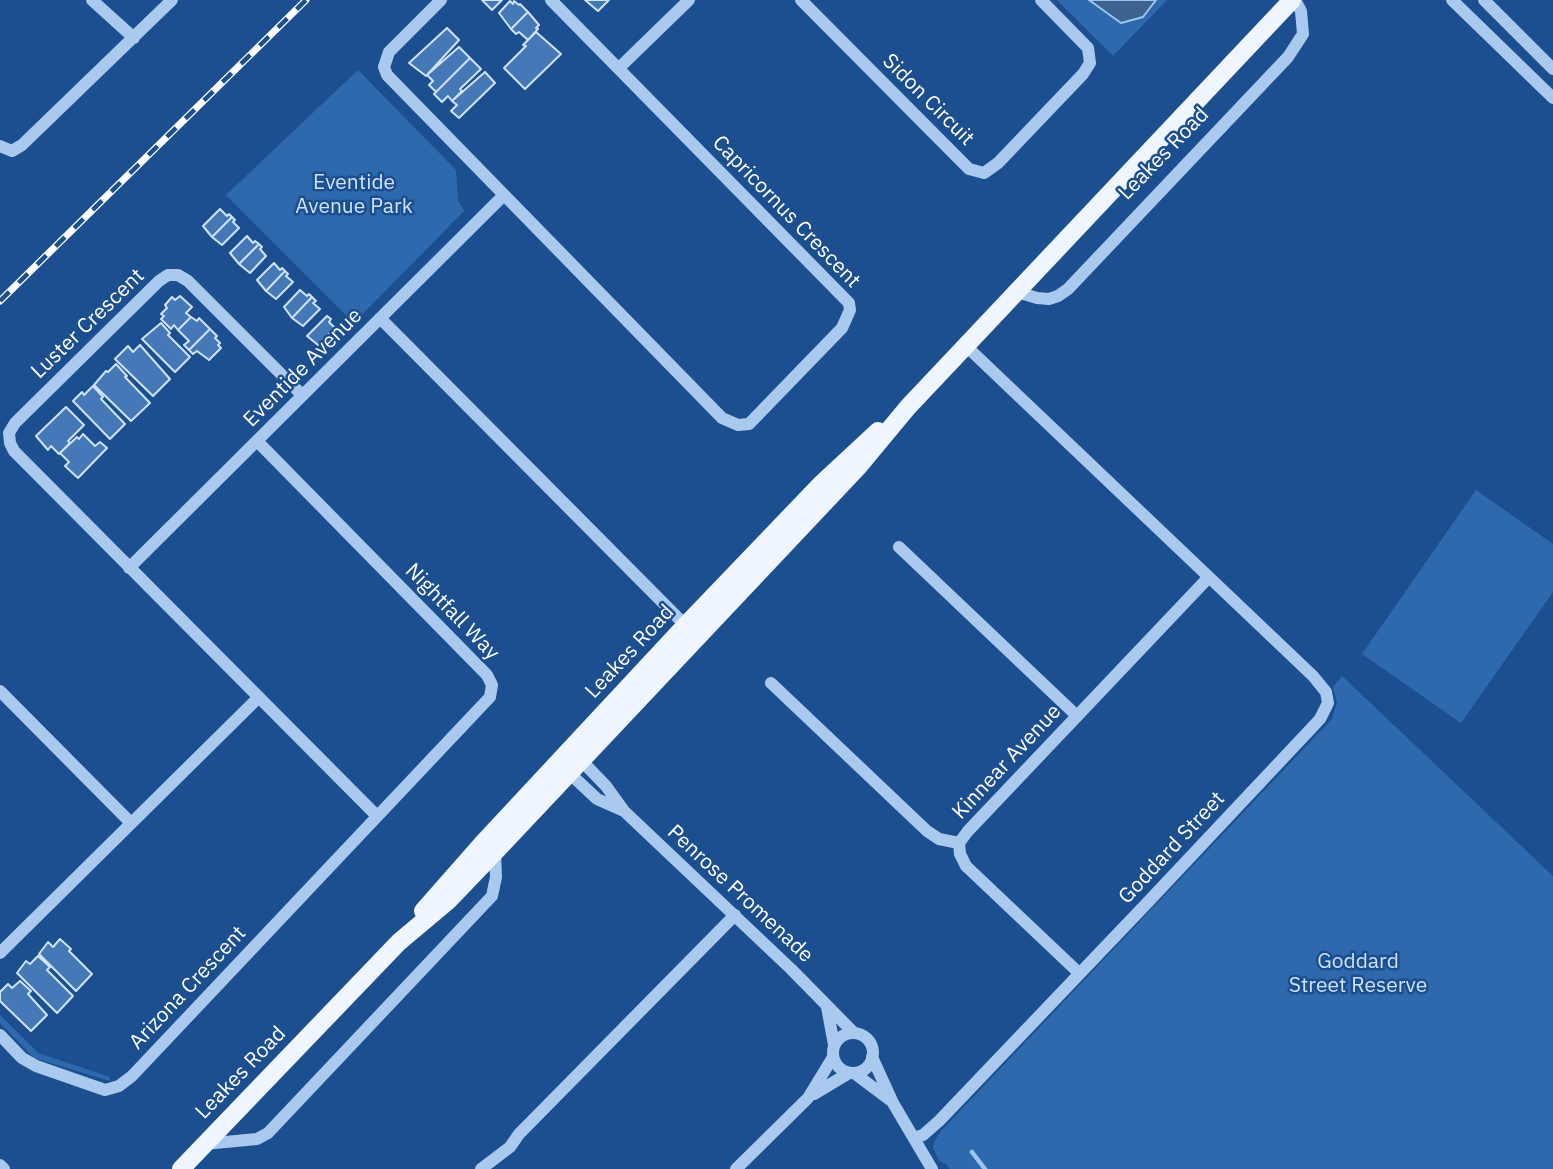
<!DOCTYPE html>
<html>
<head>
<meta charset="utf-8">
<style>
	body { margin:0 }
	canvas { display:block; background:#1b4f8f }
</style>
</head>
<body>
<canvas width="1553" height="1169"></canvas>
<script>
const ctx = document.querySelector('canvas').getContext('2d');
ctx.lineJoin = 'round';
function fill(path, color) {
  ctx.fillStyle = color;
  ctx.fill(path, 'evenodd');
}
function toPath(rows) {
  const path = new Path2D();
  for (const r of rows) {
    if (r.length === 3) {
      path.moveTo(r[0] + r[2], r[1]);
      path.arc(r[0], r[1], r[2], 0, 2 * Math.PI);
      continue;
    }
    path.moveTo(r[0], r[1]);
    for (let i = 2; i < r.length; i += 2) path.lineTo(r[i], r[i + 1]);
  }
  return path;
}
function trace(path, color, width, dash) {
  ctx.strokeStyle = color;
  ctx.lineWidth = width;
  ctx.lineCap = dash ? 'butt' : 'round';
  ctx.setLineDash(dash || []);
  ctx.stroke(path);
}
function label(font, color, halo, rows, align = 'center') {
  ctx.font = font + ' "IBM Plex Sans",sans-serif';
  ctx.lineWidth = 5;
  ctx.setLineDash([]);
  ctx.textBaseline = 'middle';
  ctx.strokeStyle = halo;
  ctx.fillStyle = color;
  for (const [text, x, y, turn = 0] of rows) {
    ctx.save();
    ctx.translate(x, y);
    ctx.rotate((+turn || 0) * Math.PI / 180);
    ctx.textAlign = isNaN(turn) ? turn : align;
    if (halo) ctx.strokeText(text, 0, 0);
    ctx.fillText(text, 0, 0);
    ctx.restore();
  }
}
const green = toPath([
	[1057,0,1167,0,1113,56],
	[358,70,456,170,458,200,464,211,354,323,226,195],
	[1476,490,1553,544,1553,592,1461,723,1362,654],
	[1342,676,1553,876,1553,1169,950,1169,946,1164,939,1161,933,1148,934,1142,941,1131,1332,719,1337,702,1333,687],
	[0,1015,38,1053,110,1077,110,1081,34,1058,0,1023]
]);
const water = toPath([
	[1089,0,1156,0,1143,17,1121,23,1089,0]
]);
const stream = toPath([
	[972,1152,985,1169]
]);
const building = toPath([
	[482,0,502,0,492,10,482,0],
	[585,0,609,0,598,11,585,0],
	[510,1,513,4,514,1,519,5,520,4,528,12,511,29,499,13,510,1],
	[528,12,539,25,536,28,538,29,528,40,519,32,516,34,511,29,528,12],
	[447,28,459,40,426,76,409,63,447,28],
	[536,32,561,54,525,89,504,68,526,46,523,45,536,32],
	[459,47,470,58,436,92,429,85,433,81,427,75,459,47],
	[470,58,481,69,460,89,462,91,452,101,448,96,442,102,434,94,470,58],
	[485,72,495,83,459,118,451,111,457,105,452,101,485,72],
	[220,209,227,216,229,214,232,217,212,237,203,226,220,209],
	[232,217,235,220,233,222,239,228,222,245,212,237,232,217],
	[247,236,253,243,255,241,259,244,239,264,230,253,247,236],
	[259,244,262,247,260,249,266,256,250,273,239,264,259,244],
	[274,263,280,270,282,268,285,271,266,291,257,280,274,263],
	[285,271,288,274,286,276,293,282,276,299,266,291,285,271],
	[300,290,307,296,309,294,312,297,292,318,284,307,300,290],
	[180,296,192,307,186,313,191,317,178,330,174,325,171,329,161,319,164,316,161,314,167,308,165,305,172,297,175,300,180,296],
	[312,297,316,301,313,303,320,309,303,326,292,318,312,297],
	[327,316,331,319,329,322,335,328,318,345,307,336,327,316],
	[191,317,197,321,199,318,210,329,189,350,184,345,189,341,178,330,191,317],
	[161,323,170,333,168,335,190,357,175,372,142,339,161,323],
	[210,329,217,336,215,338,220,343,218,345,221,348,209,360,197,351,193,354,189,350,210,329],
	[140,345,170,379,153,396,115,359,128,346,133,352,140,345],
	[116,364,127,376,125,377,150,403,131,421,94,385,106,371,108,372,116,364],
	[93,386,103,397,101,399,125,424,110,439,73,401,82,392,84,395,93,386],
	[66,407,84,425,68,441,70,443,59,454,51,446,48,450,36,436,66,407],
	[83,434,95,446,100,442,107,448,78,478,65,466,69,462,60,453,77,437,79,439,83,434],
	[60,939,71,949,69,951,92,974,76,991,39,954,48,942,53,947,60,939],
	[38,956,50,967,47,970,73,996,57,1013,17,973,26,961,30,964,38,956],
	[20,981,31,991,28,994,47,1015,31,1031,0,1001,0,992,8,984,12,988,20,981]
]);
const minor = toPath([
	[92,0,134,38],
	[441,0,389,52,384,67,387,75,722,418,738,425,749,424,842,328,850,310,849,303,551,0],
	[801,0,969,169,984,173,998,163,1083,74,1090,63,1088,48,1041,0],
	[1452,0,1553,98],
	[1484,0,1553,69],
	[619,68,689,0],
	[0,146,12,151,22,145,172,0],
	[1017,292,1037,298,1049,299,1058,296,1068,289,1288,57,1303,34,1301,11,1295,0],
	[380,318,691,631],
	[302,395,188,281,178,275,168,275,159,281,15,423,9,433,10,443,14,451,377,816],
	[899,547,1077,716],
	[129,568,504,195],
	[771,683,927,831,939,839,959,843],
	[0,691,131,823],
	[576,755,606,786,624,811,791,969,854,1033],
	[565,769,597,799,624,811],
	[0,953,259,697],
	[1079,973,966,866,960,854,959,843,968,831,1209,577],
	[827,1007,834,1045],
	[853,1053,20],
	[0,1035,22,1058,36,1066,105,1090,119,1086,132,1076,490,697,492,685,487,675,257,441],
	[872,1057,893,1103,932,1169],
	[854,1073,890,1100],
	[814,1094,849,1073],
	[914,1138,923,1135,939,1121,1148,902,1320,719,1328,703,1326,692,1313,676,966,346],
	[204,1144,257,1139,268,1133,492,896,496,877,495,852],
	[0,1165,4,1169],
	[481,1169,510,1147,519,1134,735,915],
	[736,1169,808,1098,833,1057]
]);
const major = toPath([
	[423,911,482,844,685,626,822,483,878,431],
	[181,1169,399,942,449,900,495,852,859,466,908,407,1292,0]
]);
const rail = toPath([
	[0,301,306,0]
]);
const streetNames = [
	["Sidon Circuit",928,100,45],
	["Leakes Road",1164,154,-46],
	["Capricornus Crescent",786,212,46],
	["Luster Crescent",88,324,-44],
	["Eventide Avenue",303,368,-45],
	["Nightfall Way",452,612,46],
	["Leakes Road",630,652,-47],
	["Kinnear Avenue",1007,762,-47],
	["Goddard Street",1172,848,-47],
	["Penrose Promenade",740,894,43],
	["Arizona Crescent",188,988,-47],
	["Leakes Road",241,1073,-46]
];
const parkNames = [
	["Eventide",354,183],
	["Avenue Park",354,207],
	["Goddard",1358,962],
	["Street Reserve",1358,986]
];
fill(green, '#2e69ad');
fill(water, '#3c6290');
trace(water, '#9cc4f0', 2);
trace(stream, '#9cc4f0', 4.5);
fill(building, '#4478b7');
trace(building, '#cfe3fa', 2);
trace(minor, '#a9c9ee', 12);
trace(major, '#f0f6ff', 18);
trace(rail, '#fff', 7);
trace(rail, '#1b4f8f', 4.5, [13]);
label('21px', '#fff', '#1b4f8f', streetNames);
label('21px', '#cfe3fa', '#1b4f8f', parkNames);
</script>
</body>
</html>
